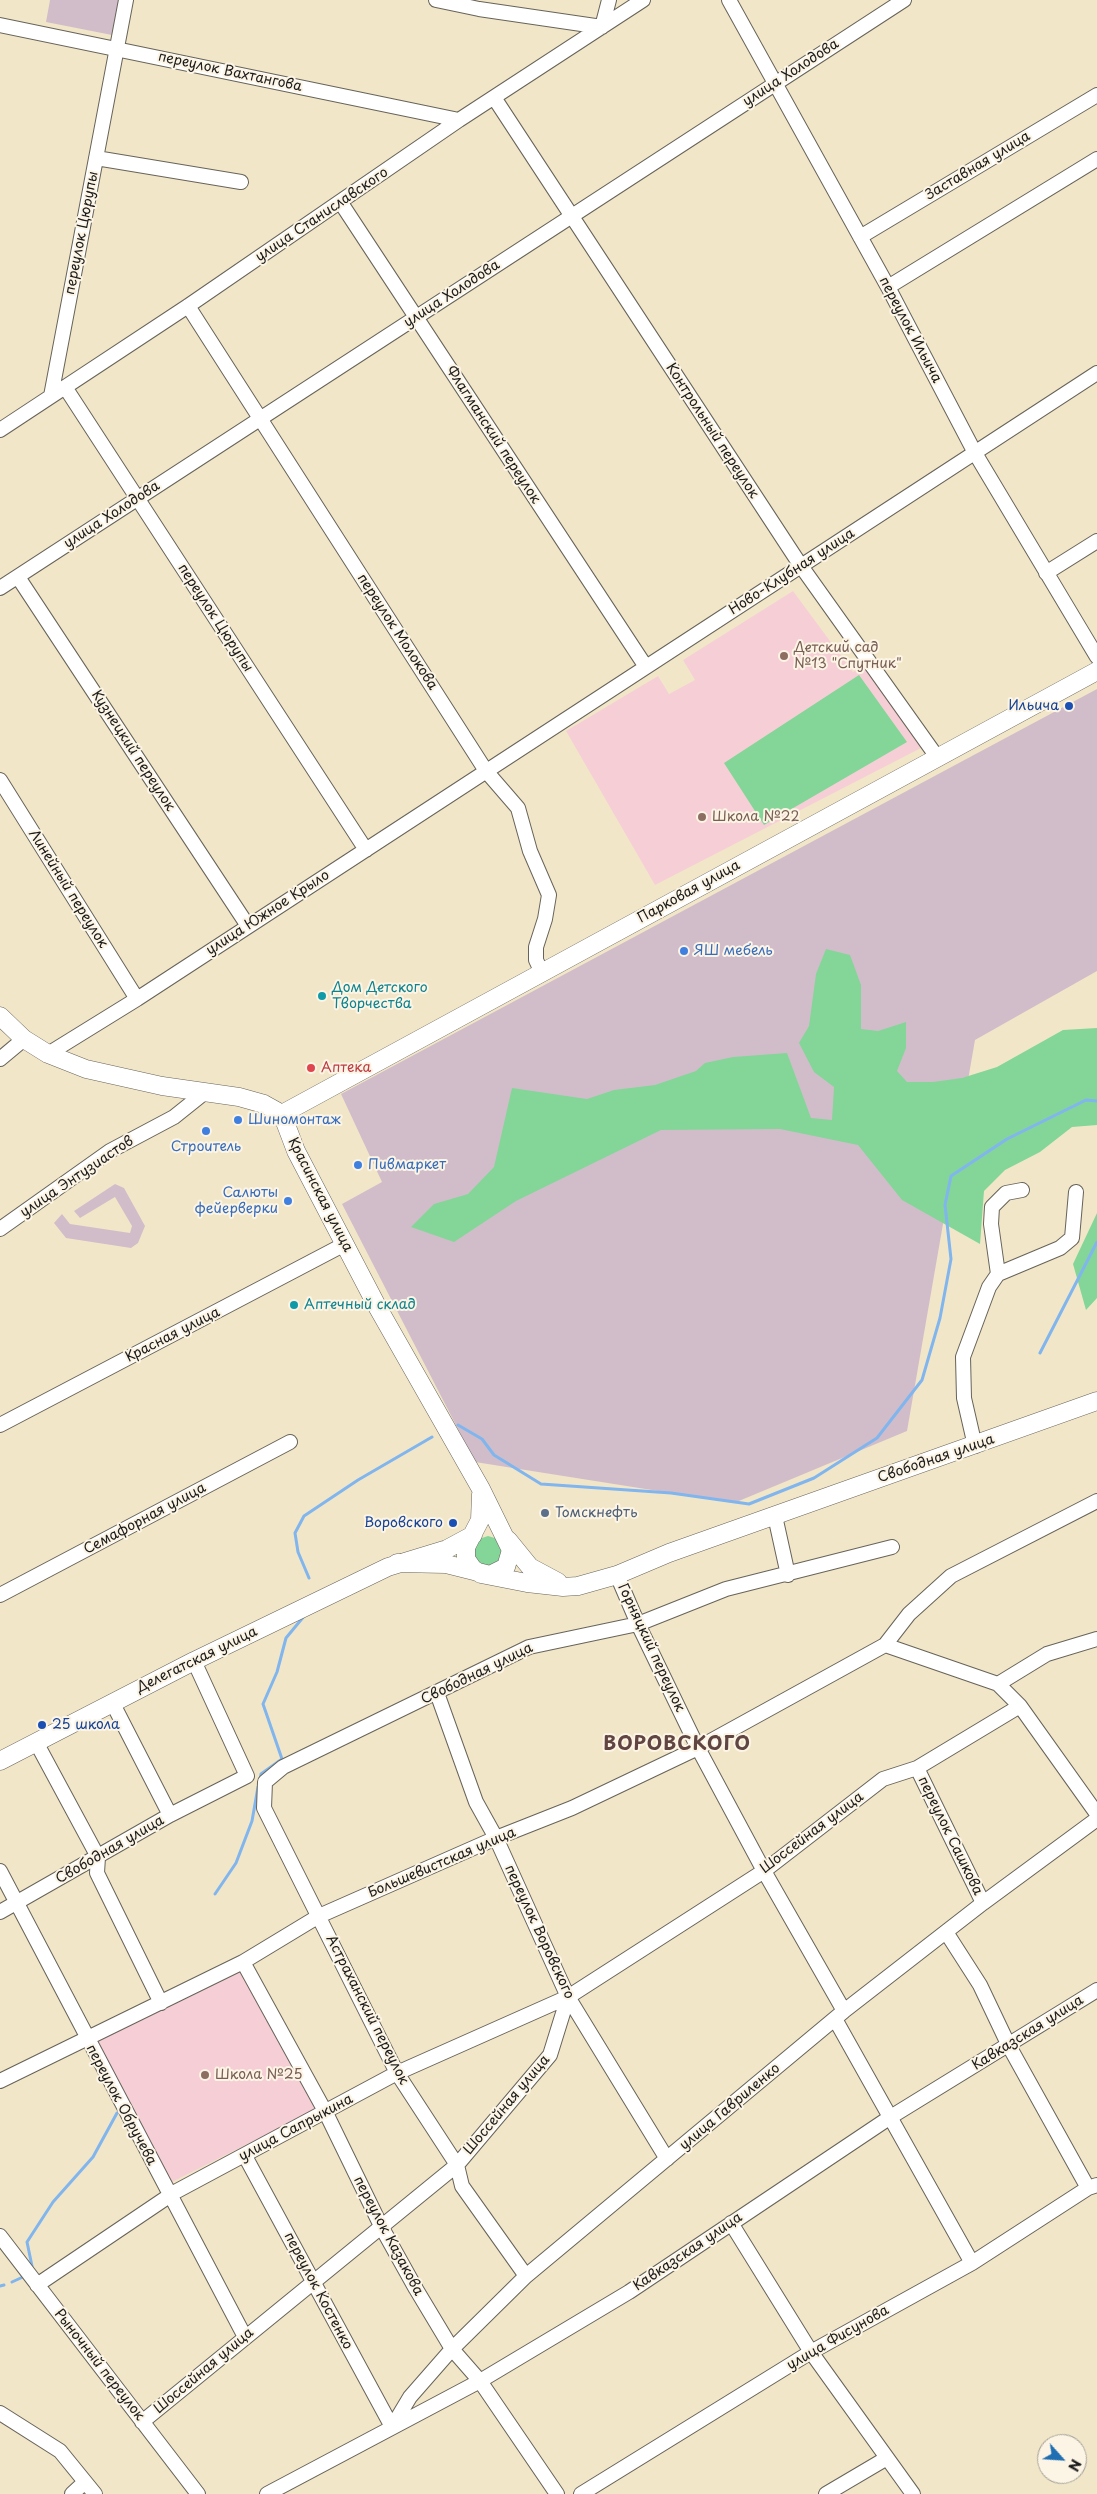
<!DOCTYPE html>
<html>
<head>
<meta charset="utf-8">
<style>
	body { margin:0 }
	#map { position:relative; width:1097px; height:2494px; overflow:hidden; background:#f2e6c9; font-family:"Playpen Sans",sans-serif }
	canvas { display:block }
	.north { position:absolute; left:1037px; top:2434px; width:50px; height:50px; box-sizing:border-box; background:#fcf5e5; border:1px solid #a29e95; border-radius:50%; rotate:116deg; font-size:14px; font-weight:700; line-height:20px; text-align:center; color:#1c1c1c }
	.north::after { content:''; display:block; margin:auto; width:18px; height:22px; background:#1f6fb2; clip-path:polygon(50% 0,100% 100%,50% 72%,0 100%) }
</style>
</head>
<body>
<div id="map">
<canvas width="1097" height="2494"></canvas>
<div class="north">N</div>
</div>
<script>
const ctx = document.querySelector('canvas').getContext('2d');
ctx.lineJoin = 'round';
function fill(path, color) {
  ctx.fillStyle = color;
  ctx.fill(path, 'evenodd');
}
function toPath(rows) {
  const path = new Path2D();
  for (const r of rows) {
    path.moveTo(r[0], r[1]);
    for (let i = 2; i < r.length; i += 2) path.lineTo(r[i], r[i + 1]);
  }
  return path;
}
function trace(path, color, width, dash) {
  ctx.strokeStyle = color;
  ctx.lineWidth = width;
  ctx.lineCap = dash ? 'butt' : 'round';
  ctx.setLineDash(dash || []);
  ctx.stroke(path);
}
function label(font, color, halo, rows, align = 'center') {
  ctx.font = font + ' "Playpen Sans",sans-serif';
  ctx.lineWidth = 4;
  ctx.setLineDash([]);
  ctx.textBaseline = 'middle';
  ctx.strokeStyle = halo;
  ctx.fillStyle = color;
  for (const [text, x, y, turn = 0] of rows) {
    ctx.save();
    ctx.translate(x, y);
    ctx.rotate((+turn || 0) * Math.PI / 180);
    ctx.textAlign = isNaN(turn) ? turn : align;
    if (halo) ctx.strokeText(text, 0, 0);
    ctx.fillText(text, 0, 0);
    ctx.restore();
  }
}
const built = toPath([
	[793,591,853,672,863,666,921,748,655,885,566,731,658,676,669,694,695,680,683,660],
	[241,1968,317,2109,168,2184,93,2041]
]);
const industrial = toPath([
	[50,0,120,0,112,35,46,22],
	[1097,689,1097,971,975,1040,907,1431,734,1503,475,1462,342,1204,382,1182,341,1094],
	[115,1184,124,1188,145,1226,138,1243,131,1248,66,1238,54,1223,62,1214,70,1224,130,1233,132,1226,115,1197,80,1218,74,1211]
]);
const green = toPath([
	[859,675,907,742,764,825,724,763],
	[826,949,850,955,861,985,861,1029,878,1031,906,1022,906,1048,897,1071,907,1082,933,1082,962,1078,997,1067,1063,1030,1097,1028,1097,1125,1072,1127,1040,1152,1005,1170,984,1191,980,1244,902,1200,858,1145,780,1129,661,1130,516,1201,454,1242,411,1227,434,1204,468,1194,494,1167,512,1088,587,1099,614,1090,655,1085,696,1071,705,1063,733,1057,787,1053,811,1118,832,1120,834,1087,814,1072,799,1043,809,1026,816,974],
	[1097,1213,1097,1298,1086,1310,1073,1264],
	[488,1536,498,1539,502,1544,504,1559,487,1569,475,1561,474,1545,482,1538]
]);
const stream = toPath([
	[1040,1353,1097,1242],
	[458,1425,482,1439,494,1455,541,1484,671,1493,749,1504,814,1478,877,1438,922,1380,940,1318,951,1259,945,1205,951,1176,1007,1139,1086,1100,1097,1101],
	[309,1578,298,1552,295,1533,304,1516,358,1480,432,1437],
	[260,1781,261,1774,282,1759,263,1704,277,1672,286,1638,305,1615],
	[215,1894,236,1863,252,1821,258,1787],
	[32,2266,27,2242,53,2202,93,2157,117,2113],
	[12,2282,25,2276],
	[0,2286,4,2285]
]);
const minor = toPath([
	[436,0,479,9,602,27,609,0],
	[729,0,888,287,975,453,1097,657],
	[0,25,459,120],
	[495,99,801,566,937,757],
	[96,158,241,182],
	[341,203,646,667],
	[860,237,1097,95],
	[888,287,1097,159],
	[188,306,486,771,518,808,530,851,549,895,545,919,536,947,536,960,542,973],
	[65,387,366,850],
	[51,396,126,0],
	[0,430,188,306,459,120,643,0],
	[1046,573,1097,541],
	[18,577,248,926],
	[0,588,904,0],
	[0,780,137,999],
	[48,1054,137,999,1097,373],
	[0,1059,24,1039],
	[0,1229,110,1151,174,1117,204,1093],
	[998,1274,991,1224,992,1207,1006,1193,1022,1190],
	[0,1425,345,1244],
	[975,1446,964,1398,963,1357,989,1287,998,1274,1060,1248,1072,1238,1076,1192],
	[775,1516,788,1575],
	[617,1575,638,1624,698,1748,764,1871,844,2011],
	[0,1595,290,1442],
	[885,1645,998,1684,1020,1706,1097,1814],
	[998,1684,1047,1654,1097,1639],
	[437,1693,476,1802,496,1838,568,1997,667,2159],
	[112,1702,170,1815],
	[36,1742,98,1857,97,1873,161,2003],
	[917,1768,983,1903],
	[0,1871,245,2337],
	[0,1912,170,1815,247,1776,194,1661],
	[946,1932,980,1985,1009,2046,1088,2188],
	[243,1962,326,2113,382,2228,416,2289,452,2349,480,2381,557,2494],
	[835,2019,972,2263],
	[0,2081,243,1962,319,1916,496,1838,572,1808,698,1748,885,1645,909,1614,951,1576,1097,1501],
	[245,2156,392,2427],
	[731,2223,811,2352,913,2494],
	[0,2236,198,2494],
	[526,2276,462,2186,457,2165,397,2073,264,1808,265,1782,283,1767,529,1647,638,1624,726,1589,892,1547],
	[37,2285,175,2192,397,2073,568,1997,764,1871,883,1779,917,1768,1020,1706],
	[0,2413,60,2451,95,2494],
	[142,2422,457,2165,550,2055,568,1997],
	[392,2427,410,2397,452,2349,526,2276,844,2011,983,1903,1097,1819],
	[72,2494,85,2482],
	[267,2494,480,2381,629,2292,889,2118,1097,1990],
	[581,2494,811,2352,972,2263,1088,2188,1097,2185],
	[826,2494,887,2458]
]);
const major = toPath([
	[0,1016,24,1039,48,1054,86,1069,162,1086,239,1097,264,1104,282,1114,296,1151,378,1308,481,1489,511,1550,506,1567,490,1575,446,1564,397,1563],
	[282,1114,1097,671],
	[481,1494,480,1520,466,1547,466,1559,473,1569,481,1574,527,1583,563,1587,578,1586,617,1575,669,1553,1097,1401],
	[508,1540,530,1567,558,1582],
	[0,1761,194,1661,388,1567,447,1549,473,1535]
]);
const markers = [
	[784,656,5,"#8d6e63"],
	[1069,706,5,"#1a4fb4"],
	[702,817,5,"#8d6e63"],
	[684,951,5,"#3f7fe0"],
	[322,996,5,"#0f9aa8"],
	[311,1068,5,"#e0444e"],
	[238,1120,5,"#3f7fe0"],
	[206,1131,5,"#3f7fe0"],
	[358,1165,5,"#3f7fe0"],
	[288,1201,5,"#3f7fe0"],
	[294,1305,5,"#0f9aa8"],
	[545,1513,5,"#5c6f8a"],
	[453,1523,5,"#1a4fb4"],
	[42,1725,5,"#1a4fb4"],
	[205,2075,5,"#8d6e63"]
];
const streetNames = [
	["переулок Вахтангова",230,72,12],
	["улица Холодова",791,73,-33],
	["Заставная улица",978,166,-31],
	["улица Станиславского",322,215,-34],
	["переулок Цюрупы",82,233,-79],
	["улица Холодова",452,294,-33],
	["переулок Ильича",910,330,62],
	["Контрольный переулок",712,431,57],
	["Флагманский переулок",493,435,57],
	["улица Холодова",112,515,-33],
	["Ново-Клубная улица",792,572,-33],
	["переулок Цюрупы",215,618,57],
	["переулок Молокова",397,632,57],
	["Кузнецкий переулок",133,751,57],
	["Линейный переулок",68,889,58],
	["Парковая улица",689,892,-29],
	["улица Южное Крыло",268,913,-33],
	["улица Энтузиастов",77,1177,-34],
	["Красинская улица",320,1195,63],
	["Красная улица",173,1335,-27],
	["Свободная улица",936,1459,-19],
	["Семафорная улица",145,1519,-28],
	["Горняцкий переулок",651,1648,65],
	["Делегатская улица",197,1660,-26],
	["Свободная улица",477,1674,-26],
	["Шоссейная улица",812,1833,-37],
	["переулок Сашкова",950,1836,64],
	["Свободная улица",110,1850,-30],
	["Большевистская улица",442,1863,-23],
	["переулок Воровского",539,1932,65],
	["Астраханский переулок",367,2010,63],
	["Кавказская улица",1028,2033,-32],
	["переулок Обручева",121,2105,62],
	["Шоссейная улица",507,2105,-50],
	["улица Гавриленко",730,2107,-40],
	["улица Сапрыкина",296,2128,-28],
	["переулок Казакова",388,2236,62],
	["Кавказская улица",688,2252,-34],
	["переулок Костенко",318,2291,62],
	["улица Фисунова",838,2338,-30],
	["Рыночный переулок",99,2365,52],
	["Шоссейная улица",204,2371,-40]
];
const educationNames = [
	["Детский сад",794,648],
	["№13 \"Спутник\"",794,664],
	["Школа №22",712,817],
	["Школа №25",215,2075]
];
const transitNames = [
	["Ильича",1059,706],
	["Воровского",443,1523],
	["25 школа",52,1725,"left"]
];
const shopNames = [
	["ЯШ мебель",694,951],
	["Шиномонтаж",248,1120],
	["Строитель",206,1147,"center"],
	["Пивмаркет",368,1165],
	["Салюты",278,1193,"right"],
	["фейерверки",278,1209,"right"]
];
const cultureNames = [
	["Дом Детского",332,988],
	["Творчества",332,1004],
	["Аптечный склад",304,1305]
];
const healthNames = [
	["Аптека",321,1068]
];
const serviceNames = [
	["Томскнефть",555,1513]
];
const districtNames = [
	["ВОРОВСКОГО",677,1745]
];
fill(built, '#f6cfd6');
fill(industrial, '#d1bdc9');
fill(green, '#83d698');
trace(stream, '#80b5ee', 3);
trace(minor, '#676359', 16);
trace(major, '#676359', 19);
trace(minor, '#fff', 14);
trace(major, '#fff', 18);
for (const [x, y, r, color] of markers) {
  const dot = new Path2D();
  dot.arc(x, y, r, 0, 2 * Math.PI);
  ctx.fillStyle = color;
  ctx.fill(dot);
  trace(dot, '#fcf5e5', 2);
}
label('14px', '#1c1c1c', '#fcf5e5', streetNames);
label('14px', '#785e54', '#fcf5e5', educationNames, 'left');
label('14px', '#164399', '#fcf5e5', transitNames, 'right');
label('14px', '#366cbe', '#fcf5e5', shopNames, 'left');
label('14px', '#0d838f', '#fcf5e5', cultureNames, 'left');
label('14px', '#be3a42', '#fcf5e5', healthNames, 'left');
label('14px', '#4e5e75', '#fcf5e5', serviceNames, 'left');
ctx.letterSpacing = '1px';
label('bold 19px', '#604543', '#fcf5e5', districtNames);
ctx.letterSpacing = '0px';
</script>
</body>
</html>
